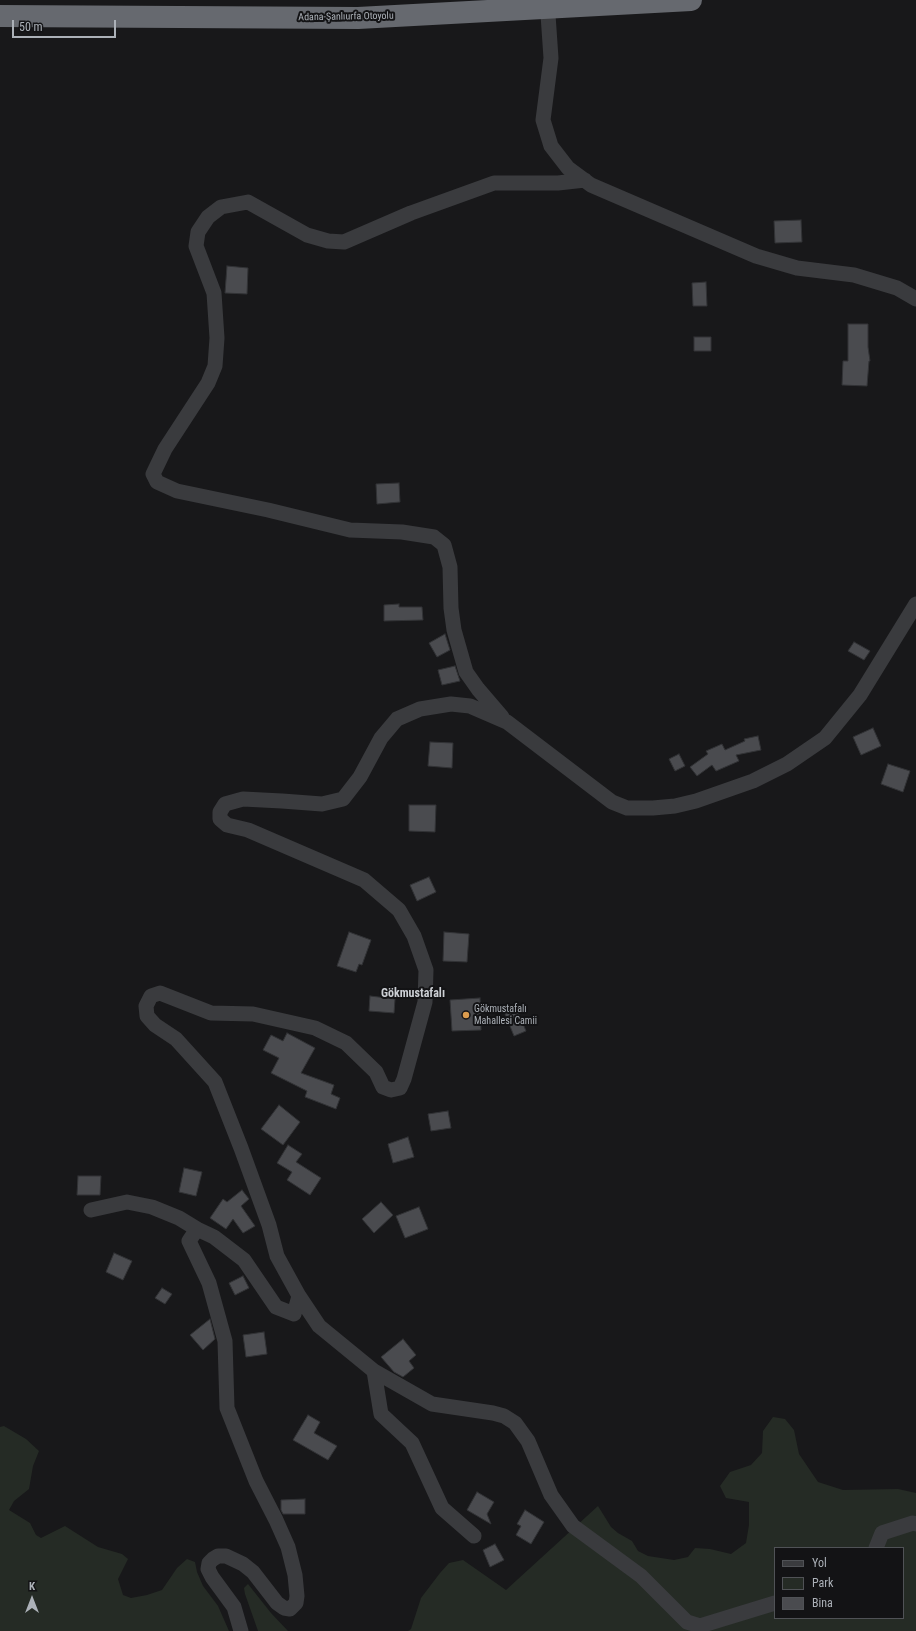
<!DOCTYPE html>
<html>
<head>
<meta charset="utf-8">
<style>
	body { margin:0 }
	#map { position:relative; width:916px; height:1631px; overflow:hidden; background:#18181a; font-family:"Roboto Condensed",sans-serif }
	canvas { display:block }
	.legend { position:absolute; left:774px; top:1547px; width:130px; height:72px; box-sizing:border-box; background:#131315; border:1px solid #505256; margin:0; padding:5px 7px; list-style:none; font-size:12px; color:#acb1b8 }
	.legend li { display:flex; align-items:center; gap:8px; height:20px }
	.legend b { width:20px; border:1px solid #505256 }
	.north { position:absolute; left:12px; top:1579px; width:40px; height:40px; -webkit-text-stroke:3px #131315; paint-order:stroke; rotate:0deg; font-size:11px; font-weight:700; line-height:16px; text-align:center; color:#acb1b8 }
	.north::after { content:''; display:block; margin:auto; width:14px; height:18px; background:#acb1b8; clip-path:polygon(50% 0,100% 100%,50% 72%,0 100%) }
	.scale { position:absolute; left:12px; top:20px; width:104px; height:18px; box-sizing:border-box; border:2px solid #acb1b8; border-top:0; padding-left:5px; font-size:12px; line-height:14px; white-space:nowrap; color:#acb1b8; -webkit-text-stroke:3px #131315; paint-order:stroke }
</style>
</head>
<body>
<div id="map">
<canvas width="916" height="1631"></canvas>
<ul class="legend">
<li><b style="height:5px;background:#3a3b3e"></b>Yol</li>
<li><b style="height:11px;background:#252b25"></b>Park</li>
<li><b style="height:11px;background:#4a4b4f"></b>Bina</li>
</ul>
<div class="north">K</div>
<div class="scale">50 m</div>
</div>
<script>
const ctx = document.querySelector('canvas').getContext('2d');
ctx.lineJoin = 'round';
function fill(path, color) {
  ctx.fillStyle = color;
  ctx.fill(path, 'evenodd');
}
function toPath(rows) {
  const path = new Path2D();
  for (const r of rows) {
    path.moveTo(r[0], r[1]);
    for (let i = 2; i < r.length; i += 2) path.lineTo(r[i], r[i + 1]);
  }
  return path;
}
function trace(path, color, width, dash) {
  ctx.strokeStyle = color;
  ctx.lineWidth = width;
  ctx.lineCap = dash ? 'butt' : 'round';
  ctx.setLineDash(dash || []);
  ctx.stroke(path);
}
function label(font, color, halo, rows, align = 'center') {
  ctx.font = font + ' "Roboto Condensed",sans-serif';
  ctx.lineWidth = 4;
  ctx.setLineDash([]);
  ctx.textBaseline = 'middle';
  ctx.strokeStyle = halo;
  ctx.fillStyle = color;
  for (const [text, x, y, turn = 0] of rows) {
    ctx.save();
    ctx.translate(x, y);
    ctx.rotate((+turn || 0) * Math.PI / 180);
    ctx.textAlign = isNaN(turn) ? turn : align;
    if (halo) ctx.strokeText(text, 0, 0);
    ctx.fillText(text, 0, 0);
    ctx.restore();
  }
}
const green = toPath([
	[773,1417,785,1419,794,1430,799,1454,818,1482,843,1490,898,1489,916,1493,916,1631,408,1631,411,1629,421,1598,440,1573,449,1563,463,1560,506,1590,598,1506,611,1527,618,1533,632,1541,638,1551,648,1556,674,1560,688,1557,695,1548,710,1549,731,1554,746,1543,749,1525,749,1502,726,1498,720,1486,730,1472,751,1465,762,1453,763,1431],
	[775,1548,903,1548,903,1618,775,1618],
	[4,1426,26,1439,39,1451,33,1466,29,1489,14,1501,9,1510,30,1523,36,1535,41,1538,65,1526,98,1547,122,1554,128,1559,118,1579,123,1595,131,1598,147,1595,162,1590,177,1568,187,1559,195,1562,197,1572,203,1586,218,1606,229,1631,0,1631,0,1427],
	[248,1584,271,1613,288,1631,258,1631,245,1594,244,1588]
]);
const building = toPath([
	[801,220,802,242,775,243,774,221,801,220],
	[227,266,248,268,247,294,225,293,227,266],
	[706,282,707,306,693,306,692,283,706,282],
	[848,324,868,324,868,347,870,361,869,361,867,386,842,385,843,361,848,361,848,324],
	[694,337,711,337,711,351,694,351,694,337],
	[399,483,400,502,377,504,376,484,399,483],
	[399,604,399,607,422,607,423,620,384,621,384,605,399,604],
	[445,634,450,650,437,657,429,643,445,634],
	[854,642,870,651,864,660,848,651,854,642],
	[455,666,460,681,442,685,438,670,455,666],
	[873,728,881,746,861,755,853,737,873,728],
	[758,736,761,750,736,755,739,761,716,771,712,765,697,776,690,767,708,754,706,751,722,744,725,750,745,741,744,739,758,736],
	[430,742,453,743,452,768,428,766,430,742],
	[679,754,685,766,675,771,669,759,679,754],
	[888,764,910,771,903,792,881,784,888,764],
	[409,805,436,805,435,832,409,831,409,805],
	[429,877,436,892,417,901,410,885,429,877],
	[349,932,371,940,362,965,359,964,356,972,337,966,349,932],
	[444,932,469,934,467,962,443,961,444,932],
	[370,996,395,999,394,1013,369,1011,370,996],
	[480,998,481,1030,452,1031,450,1000,480,998],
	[515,1004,526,1031,514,1036,503,1009,515,1004],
	[287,1033,315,1048,301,1073,334,1085,331,1094,340,1098,336,1109,305,1097,307,1091,271,1073,279,1058,263,1050,271,1035,283,1041,287,1033],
	[279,1105,300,1122,283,1145,261,1129,279,1105],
	[448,1111,451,1128,431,1131,428,1114,448,1111],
	[408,1137,414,1157,393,1163,388,1144,408,1137],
	[288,1145,302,1154,296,1162,321,1178,310,1195,287,1180,292,1172,277,1163,288,1145],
	[184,1168,202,1172,196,1196,179,1192,184,1168],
	[78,1176,101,1176,100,1195,77,1195,78,1176],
	[242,1190,249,1199,241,1206,255,1226,243,1233,233,1219,226,1229,210,1218,223,1199,227,1202,242,1190],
	[381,1202,393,1215,374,1233,362,1219,381,1202],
	[419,1207,428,1229,405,1238,396,1216,419,1207],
	[114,1253,132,1261,123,1280,106,1272,114,1253],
	[243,1276,249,1288,235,1295,229,1283,243,1276],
	[162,1288,172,1294,165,1304,155,1298,162,1288],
	[210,1319,215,1339,203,1350,190,1335,210,1319],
	[264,1332,267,1354,246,1357,243,1335,264,1332],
	[403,1339,416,1355,409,1361,414,1368,403,1377,394,1372,381,1357,403,1339],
	[308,1415,320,1422,314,1433,337,1446,328,1460,293,1440,308,1415],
	[477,1492,494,1502,487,1514,491,1524,467,1510,477,1492],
	[305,1499,305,1514,283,1514,281,1510,281,1500,305,1499],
	[525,1510,544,1522,531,1544,516,1535,521,1526,517,1524,525,1510],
	[495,1544,504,1560,490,1567,483,1550,495,1544]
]);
const minor = toPath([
	[547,0,551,58,543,120,551,146,568,168,591,185,756,256,797,268,854,275,897,288,916,299],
	[502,717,478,689,466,672,454,630,451,608,450,567,444,545,434,537,402,532,350,530,268,510,177,491,157,482,153,474,165,449,208,383,215,366,217,338,214,293,196,246,198,232,208,217,221,207,248,202,307,235,328,241,344,242,411,213,494,183,558,183,585,180],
	[91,1210,127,1202,152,1207,179,1218,197,1229],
	[299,1296,319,1326,374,1371,432,1404,493,1413,504,1416,515,1423,528,1441,551,1495,573,1526,641,1576,687,1622,700,1626,775,1603],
	[374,1371,381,1414,412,1443,442,1508,474,1536],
	[876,1548,882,1533,913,1523,916,1524],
	[241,1631,234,1607,212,1577,208,1569,209,1563,213,1559,218,1556,226,1556,243,1564,253,1572,277,1603,284,1608,290,1609,296,1603,297,1596,295,1575,288,1547,276,1520,256,1481,227,1408,225,1341,209,1283,189,1241,197,1229,214,1237,244,1260,276,1307,294,1314,299,1296,277,1256,269,1225,241,1148,215,1082,176,1039,155,1025,147,1016,146,1006,151,996,160,993,211,1013,253,1014,315,1028,346,1043,376,1072,383,1087,391,1090,400,1088,404,1079,425,1002,426,970,414,936,399,910,364,880,248,830,227,825,220,819,220,812,225,804,243,799,282,801,322,804,343,799,360,777,381,738,397,719,420,709,451,704,470,706,507,722,612,802,627,808,653,808,675,806,696,801,753,781,787,764,825,738,860,695,916,604]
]);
const highway = toPath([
	[0,16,358,18,691,0]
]);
const markers = [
	[466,1015,4,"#dc9c4e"]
];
const streetNames = [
	["Adana-Şanlıurfa Otoyolu",346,17,-1]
];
const poiNames = [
	["Gökmustafalı",474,1009],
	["Mahallesi Camii",474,1021]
];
const quarterNames = [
	["Gökmustafalı",413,994]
];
fill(green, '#252b25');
fill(building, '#4a4b4f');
trace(building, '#323336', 1);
trace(minor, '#3a3b3e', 15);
trace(highway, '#66696f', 22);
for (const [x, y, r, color] of markers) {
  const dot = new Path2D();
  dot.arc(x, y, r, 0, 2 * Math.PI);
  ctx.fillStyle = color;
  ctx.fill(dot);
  trace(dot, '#131315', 1.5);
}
label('10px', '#acb1b8', '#131315', streetNames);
label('10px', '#acb1b8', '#131315', poiNames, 'left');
label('bold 12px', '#cccfd4', '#131315', quarterNames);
</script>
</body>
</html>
